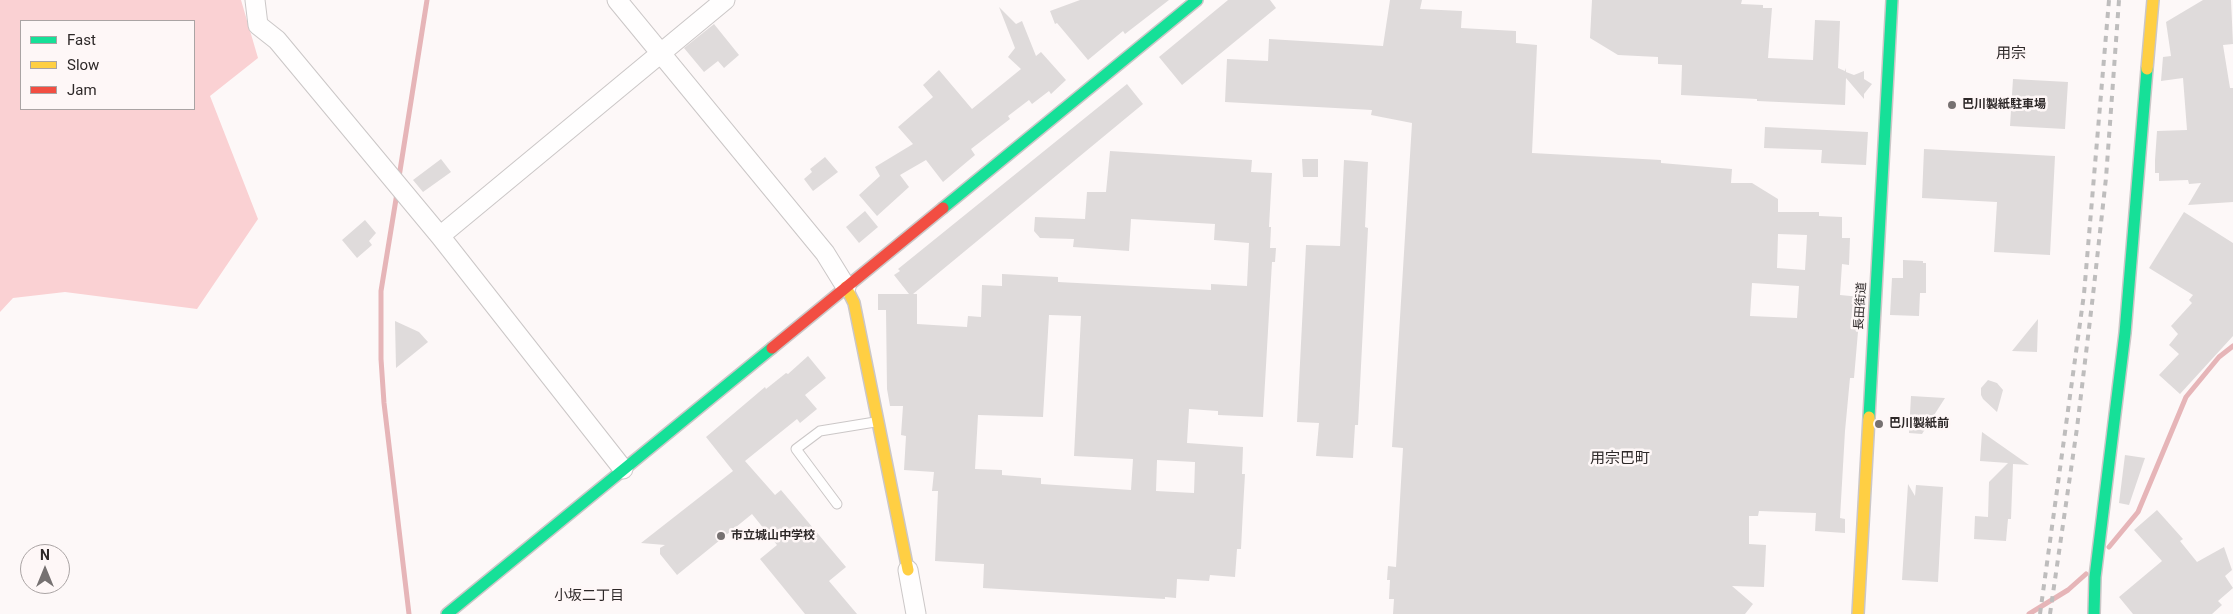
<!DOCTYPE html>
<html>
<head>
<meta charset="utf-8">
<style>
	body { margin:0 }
	#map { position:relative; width:2233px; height:614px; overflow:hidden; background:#fdf8f8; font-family:Roboto,sans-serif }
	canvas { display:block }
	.legend { position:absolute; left:20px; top:20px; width:175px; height:90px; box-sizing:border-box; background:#fef7f7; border:1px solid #aaa4a4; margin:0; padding:6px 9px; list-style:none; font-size:15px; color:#2d2828 }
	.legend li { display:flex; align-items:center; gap:10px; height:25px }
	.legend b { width:25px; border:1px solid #aaa4a4 }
	.north { position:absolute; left:20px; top:544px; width:50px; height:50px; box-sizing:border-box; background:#fef7f7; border:1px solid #aaa4a4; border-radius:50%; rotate:0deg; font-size:14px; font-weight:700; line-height:20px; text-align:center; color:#2d2828 }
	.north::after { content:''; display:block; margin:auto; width:18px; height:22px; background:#767171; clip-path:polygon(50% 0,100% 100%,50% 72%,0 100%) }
</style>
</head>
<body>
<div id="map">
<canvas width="2233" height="614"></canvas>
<ul class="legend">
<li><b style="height:6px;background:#16e098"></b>Fast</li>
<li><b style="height:6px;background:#ffcf43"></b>Slow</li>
<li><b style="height:6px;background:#f24e42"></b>Jam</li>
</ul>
<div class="north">N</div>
</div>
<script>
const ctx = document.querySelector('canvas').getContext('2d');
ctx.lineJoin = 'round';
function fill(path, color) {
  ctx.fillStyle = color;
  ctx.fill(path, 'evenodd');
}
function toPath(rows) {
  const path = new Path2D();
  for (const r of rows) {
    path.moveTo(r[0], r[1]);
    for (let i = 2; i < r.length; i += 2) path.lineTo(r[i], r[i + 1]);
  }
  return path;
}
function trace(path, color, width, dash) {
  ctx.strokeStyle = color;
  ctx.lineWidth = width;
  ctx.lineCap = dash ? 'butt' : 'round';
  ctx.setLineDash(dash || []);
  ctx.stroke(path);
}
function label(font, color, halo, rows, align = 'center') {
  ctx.font = font + ' Roboto,"Noto Sans JP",sans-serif';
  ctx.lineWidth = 5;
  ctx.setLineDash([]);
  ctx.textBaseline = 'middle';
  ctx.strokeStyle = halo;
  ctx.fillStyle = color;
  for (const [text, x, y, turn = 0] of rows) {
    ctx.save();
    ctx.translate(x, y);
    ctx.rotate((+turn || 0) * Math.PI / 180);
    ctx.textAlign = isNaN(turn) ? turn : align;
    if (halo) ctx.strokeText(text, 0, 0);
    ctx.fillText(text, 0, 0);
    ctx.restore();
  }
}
const forest = toPath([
	[0,0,241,0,258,58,210,96,258,219,197,309,65,292,13,298,0,312],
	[21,21,194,21,194,109,21,109]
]);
const stream = toPath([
	[399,177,427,0],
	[397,193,381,291,381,359,384,403,409,614],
	[2109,547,2138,512,2186,397,2219,357,2233,346],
	[2029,614,2068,590,2086,574]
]);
const building = toPath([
	[1080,0,1169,0,1125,34,1123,31,1088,60,1057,23,1055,24,1050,11],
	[1228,0,1270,0,1276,8,1182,85,1159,57],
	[1390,0,1422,0,1420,9,1462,11,1461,28,1516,31,1516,43,1537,45,1532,153,1661,160,1661,163,1732,169,1731,183,1752,183,1778,199,1778,212,1819,212,1819,216,1842,217,1842,238,1850,238,1849,265,1842,264,1840,295,1861,297,1854,378,1850,378,1845,431,1840,518,1845,519,1845,533,1815,531,1816,513,1759,511,1758,516,1749,516,1749,544,1766,545,1764,587,1732,586,1753,604,1745,614,1393,614,1394,599,1389,599,1390,580,1387,580,1388,566,1396,567,1403,448,1392,447,1412,123,1371,115,1372,110,1225,102,1227,59,1268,61,1269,39,1383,46],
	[1778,234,1807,235,1805,270,1777,268],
	[1752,283,1799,286,1797,318,1750,316],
	[1592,0,1742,0,1741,4,1763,5,1763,8,1772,8,1768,58,1813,60,1815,20,1840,21,1838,68,1845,71,1846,68,1846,72,1854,75,1864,71,1864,79,1872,84,1864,94,1864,99,1846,78,1845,105,1757,101,1757,99,1681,95,1682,65,1658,64,1658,57,1618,55,1590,38],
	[2203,0,2231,0,2233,44,2223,45,2230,88,2233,88,2233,202,2188,205,2201,183,2189,184,2188,180,2159,181,2159,173,2155,173,2155,160,2157,131,2187,130,2183,78,2161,81,2163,57,2171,56,2166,22],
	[999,7,1016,24,1022,21,1036,56,1041,52,1066,80,1051,94,1049,91,1032,104,1029,100,1008,116,1010,119,971,149,975,155,943,182,926,160,900,175,909,187,877,216,859,195,880,176,875,167,913,144,898,127,933,97,923,85,939,70,972,109,1021,69,1008,57,1015,48],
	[714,24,739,55,724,68,718,61,704,72,684,48],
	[2013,79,2068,82,2065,129,2010,126],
	[1127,84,1143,104,913,294,917,294,917,324,967,327,968,316,981,317,982,285,1002,286,1002,274,1058,277,1058,282,1211,290,1211,284,1247,286,1249,243,1214,240,1215,224,1131,219,1129,251,1073,247,1074,239,1040,238,1034,231,1035,217,1085,219,1087,192,1106,192,1110,151,1252,160,1251,172,1272,173,1269,227,1271,227,1270,248,1276,248,1275,262,1272,262,1263,417,1218,415,1218,411,1189,409,1187,443,1243,447,1242,474,1245,474,1243,509,1241,549,1237,549,1235,577,1210,575,1209,581,1177,579,1176,598,1165,597,1165,599,983,588,984,564,935,561,938,491,932,491,934,472,904,470,906,436,901,435,903,406,890,406,887,389,886,310,878,310,878,294,909,294,894,275,900,271,898,269],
	[1049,315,1081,316,1074,456,1133,459,1131,490,1041,484,1041,478,1002,475,1002,470,975,469,978,415,1043,417],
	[1157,460,1195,462,1194,493,1156,491],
	[1765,127,1868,132,1866,165,1821,163,1822,150,1764,148],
	[1924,149,2055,156,2050,255,1994,252,1997,202,1922,198],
	[825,157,838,172,813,191,804,179,812,172,810,169],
	[441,159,451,172,423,192,413,180],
	[1302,159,1318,159,1318,177,1303,177],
	[1344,160,1368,162,1365,227,1368,228,1358,425,1355,425,1353,458,1316,456,1319,423,1297,422,1306,245,1340,246],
	[865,211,878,227,859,243,846,227],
	[2184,212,2233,243,2233,336,2180,394,2159,375,2179,354,2169,345,2178,334,2171,326,2192,303,2189,300,2193,295,2149,268],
	[365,220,376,233,369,241,372,245,357,258,342,240],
	[1903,260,1923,261,1923,263,1926,263,1926,293,1920,293,1919,316,1890,315,1892,278,1903,278],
	[2038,319,2037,352,2012,351],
	[395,321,419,332,428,342,396,368],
	[808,356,826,378,805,395,817,409,800,423,797,419,745,461,775,495,781,490,846,567,829,581,857,614,805,614,760,559,777,545,752,514,677,575,660,554,660,548,665,545,641,543,733,471,706,437,765,387,766,389,786,373,788,374],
	[1988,380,1997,383,2003,390,1997,412,1983,399,1981,395,1981,388],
	[1911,396,1945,398,1922,434,1909,433],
	[1982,432,2029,465,2013,464,2011,519,2008,519,2006,541,1974,539,1975,516,1988,517,1989,482,2008,463,1980,461],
	[2125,455,2145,458,2129,505,2119,503],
	[1908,484,1915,496,1916,485,1943,487,1938,582,1902,580],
	[2157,510,2183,539,2180,541,2197,562,2224,547,2232,570,2225,576,2233,588,2218,601,2222,605,2212,614,2133,614,2119,597,2162,561,2134,530]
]);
const lane = toPath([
	[837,504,796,449,820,431,875,422]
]);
const street = toPath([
	[255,0,258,25,277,40,440,236,623,469],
	[617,0,825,253,846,287],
	[440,236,725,0],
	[908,570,916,614]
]);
const fast = toPath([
	[943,208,1197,0],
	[1869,417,1892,0],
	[447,614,772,348],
	[2094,614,2095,577,2125,333,2147,69]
]);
const slow = toPath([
	[2147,69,2153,0],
	[846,287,854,303,908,570],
	[1858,614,1869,417]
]);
const jam = toPath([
	[772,348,943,208]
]);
const rail = toPath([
	[2040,614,2084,294,2109,0],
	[2050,614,2077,428,2093,295,2106,178,2119,0]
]);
const markers = [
	[1952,105,5,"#767171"],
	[1879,424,5,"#767171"],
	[721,536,5,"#767171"]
];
const poiNames = [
	["巴川製紙駐車場",1962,105],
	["巴川製紙前",1889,424],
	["市立城山中学校",731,536]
];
const streetNames = [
	["長田街道",1861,306,-86]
];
const neighbourhoodNames = [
	["小坂二丁目",589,596]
];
const quarterNames = [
	["用宗",2011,54],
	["用宗巴町",1620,459]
];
fill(forest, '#fad1d3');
trace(stream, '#e6b5b8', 5);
fill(building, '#dfdbdb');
trace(lane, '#cbc7c7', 11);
trace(street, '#cbc7c7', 21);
trace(fast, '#cbc7c7', 14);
trace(slow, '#cbc7c7', 14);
trace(jam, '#cbc7c7', 14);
trace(lane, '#fffefe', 9);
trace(street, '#fffefe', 19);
trace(fast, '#16e098', 11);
trace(slow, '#ffcf43', 11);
trace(jam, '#f24e42', 11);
trace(rail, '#bebdbd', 4, [6, 6]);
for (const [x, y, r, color] of markers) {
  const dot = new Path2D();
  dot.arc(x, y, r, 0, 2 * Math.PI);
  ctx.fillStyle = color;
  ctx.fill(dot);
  trace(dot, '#fef7f7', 2);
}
label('bold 12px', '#2d2828', '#fef7f7', poiNames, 'left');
label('12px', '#2d2828', '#fef7f7', streetNames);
label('14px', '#2d2828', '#fef7f7', neighbourhoodNames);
label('15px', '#2d2828', '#fef7f7', quarterNames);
</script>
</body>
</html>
